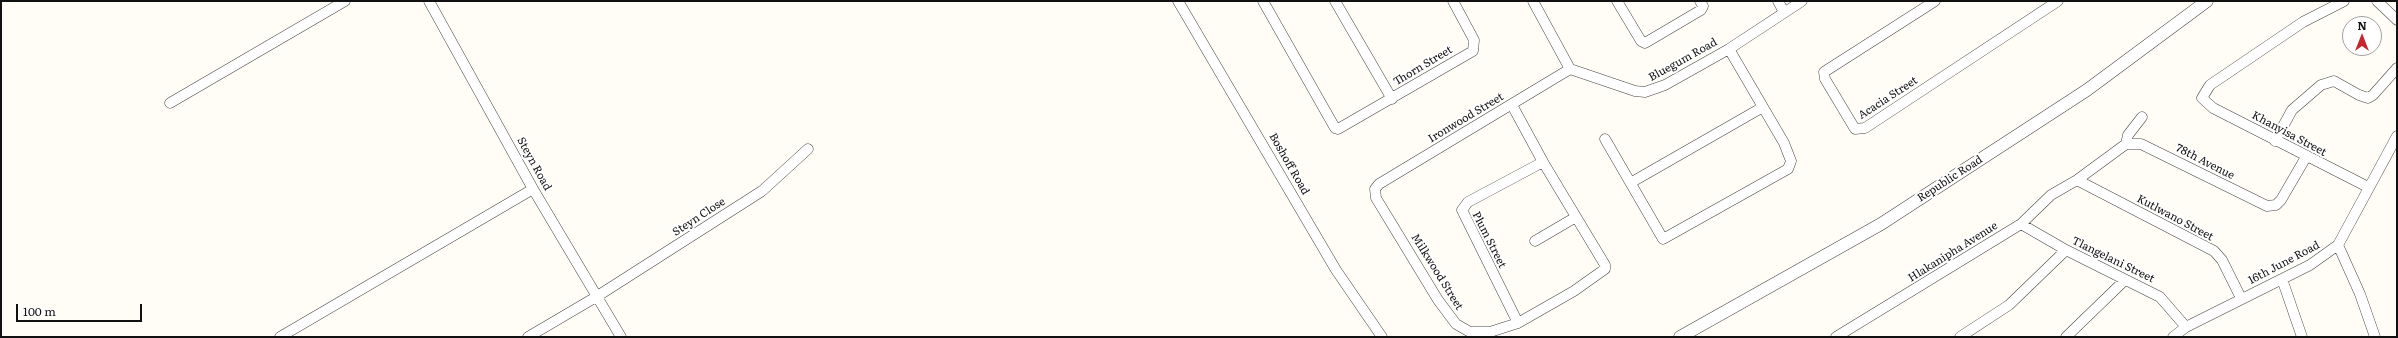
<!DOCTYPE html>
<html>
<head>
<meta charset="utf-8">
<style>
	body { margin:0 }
	#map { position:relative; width:2398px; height:338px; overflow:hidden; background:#fffdf5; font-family:Literata,serif }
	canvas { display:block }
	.frame { position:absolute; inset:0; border:2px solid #111; pointer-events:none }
	.north { position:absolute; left:2342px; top:16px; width:40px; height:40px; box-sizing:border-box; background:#fff; border:1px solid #a0a0a0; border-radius:50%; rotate:0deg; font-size:11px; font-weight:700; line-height:16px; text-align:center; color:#111 }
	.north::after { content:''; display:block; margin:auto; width:14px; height:18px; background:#c4262e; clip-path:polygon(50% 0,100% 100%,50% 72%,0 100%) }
	.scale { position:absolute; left:16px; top:304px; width:126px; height:18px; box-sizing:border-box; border:2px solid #111; border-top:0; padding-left:5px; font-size:12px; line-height:14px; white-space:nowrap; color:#111; -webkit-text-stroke:3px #fff; paint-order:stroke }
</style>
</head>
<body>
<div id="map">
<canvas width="2398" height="338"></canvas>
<div class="frame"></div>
<div class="north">N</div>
<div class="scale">100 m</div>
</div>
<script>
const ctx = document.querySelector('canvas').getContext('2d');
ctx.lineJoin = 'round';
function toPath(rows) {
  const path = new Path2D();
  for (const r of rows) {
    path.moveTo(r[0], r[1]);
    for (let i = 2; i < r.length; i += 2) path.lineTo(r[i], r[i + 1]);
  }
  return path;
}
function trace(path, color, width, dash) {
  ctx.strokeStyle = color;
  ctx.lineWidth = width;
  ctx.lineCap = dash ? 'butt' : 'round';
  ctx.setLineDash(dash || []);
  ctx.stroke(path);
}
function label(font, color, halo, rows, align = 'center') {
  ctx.font = font + ' Literata,serif';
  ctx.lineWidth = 4;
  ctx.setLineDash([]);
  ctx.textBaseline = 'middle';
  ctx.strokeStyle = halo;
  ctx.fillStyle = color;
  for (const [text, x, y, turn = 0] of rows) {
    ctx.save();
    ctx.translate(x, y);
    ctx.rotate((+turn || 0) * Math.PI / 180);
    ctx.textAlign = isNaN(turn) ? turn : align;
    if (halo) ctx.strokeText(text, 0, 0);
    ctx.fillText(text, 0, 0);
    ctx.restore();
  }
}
const minor = toPath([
	[429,1,533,189,621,337],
	[1178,1,1336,270,1382,337],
	[1263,1,1335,128,1338,129,1473,51,1474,40,1453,1],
	[1335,1,1392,99],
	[1533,1,1570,69,1635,91,1645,92,1665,85,1729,49,1802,1],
	[1617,1,1641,41,1645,43,1701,10,1703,6,1700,1],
	[1778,1,1784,12],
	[1935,1,1824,72,1825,79,1855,129,1865,128,2058,1],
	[2344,1,2303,22,2210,85,2202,98,2213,108,2368,187],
	[2377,1,2397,20],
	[170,103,345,1],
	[1512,105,1543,162,1605,265,1605,269,1574,291,1518,323,1490,332,1470,332,1456,324,1438,300,1376,198,1375,189,1379,184,1570,69],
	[1605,139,1663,239,1788,169,1791,161,1784,143,1729,49],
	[2275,141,2292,110,2321,85,2334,81,2359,95,2368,98,2373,95,2397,68],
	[2126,144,2128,135,2142,117],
	[2077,180,2214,251,2222,260,2241,298],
	[1632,182,1763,107],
	[2021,224,2066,250,2160,297,2186,327],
	[1535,241,1576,217],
	[2338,245,2360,294,2375,337],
	[2282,279,2302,337],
	[1518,323,1462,210,1468,202,1543,162],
	[280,337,533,189],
	[528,337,596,297,762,191,808,149],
	[1836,337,2021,224,2051,195,2077,180,2126,144,2141,144,2267,206,2276,205,2281,200,2306,157],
	[1960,337,2009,305,2066,250],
	[2066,337,2125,280],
	[2173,337,2186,327,2310,265,2338,245,2397,136]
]);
const tertiary = toPath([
	[1680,337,1881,224,2087,90,2207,1]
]);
const streetNames = [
	["Bluegum Road",1683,60,-29],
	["Thorn Street",1423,66,-31],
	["Acacia Street",1888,98,-33],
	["Ironwood Street",1466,118,-31],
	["Khanyisa Street",2289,134,28],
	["78th Avenue",2205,162,27],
	["Steyn Road",534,164,61],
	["Boshoff Road",1289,164,60],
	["Republic Road",1950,179,-33],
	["Steyn Close",699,217,-33],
	["Kutlwano Street",2175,218,28],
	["Plum Street",1489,240,63],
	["Hlakanipha Avenue",1953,252,-32],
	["Tlangelani Street",2113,260,26],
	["16th June Road",2284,263,-28],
	["Milkwood Street",1437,272,58]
];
trace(minor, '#444', 11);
trace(tertiary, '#444', 13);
trace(minor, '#fff', 10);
trace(tertiary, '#fff', 12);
label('11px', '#111', '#fff', streetNames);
</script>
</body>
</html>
